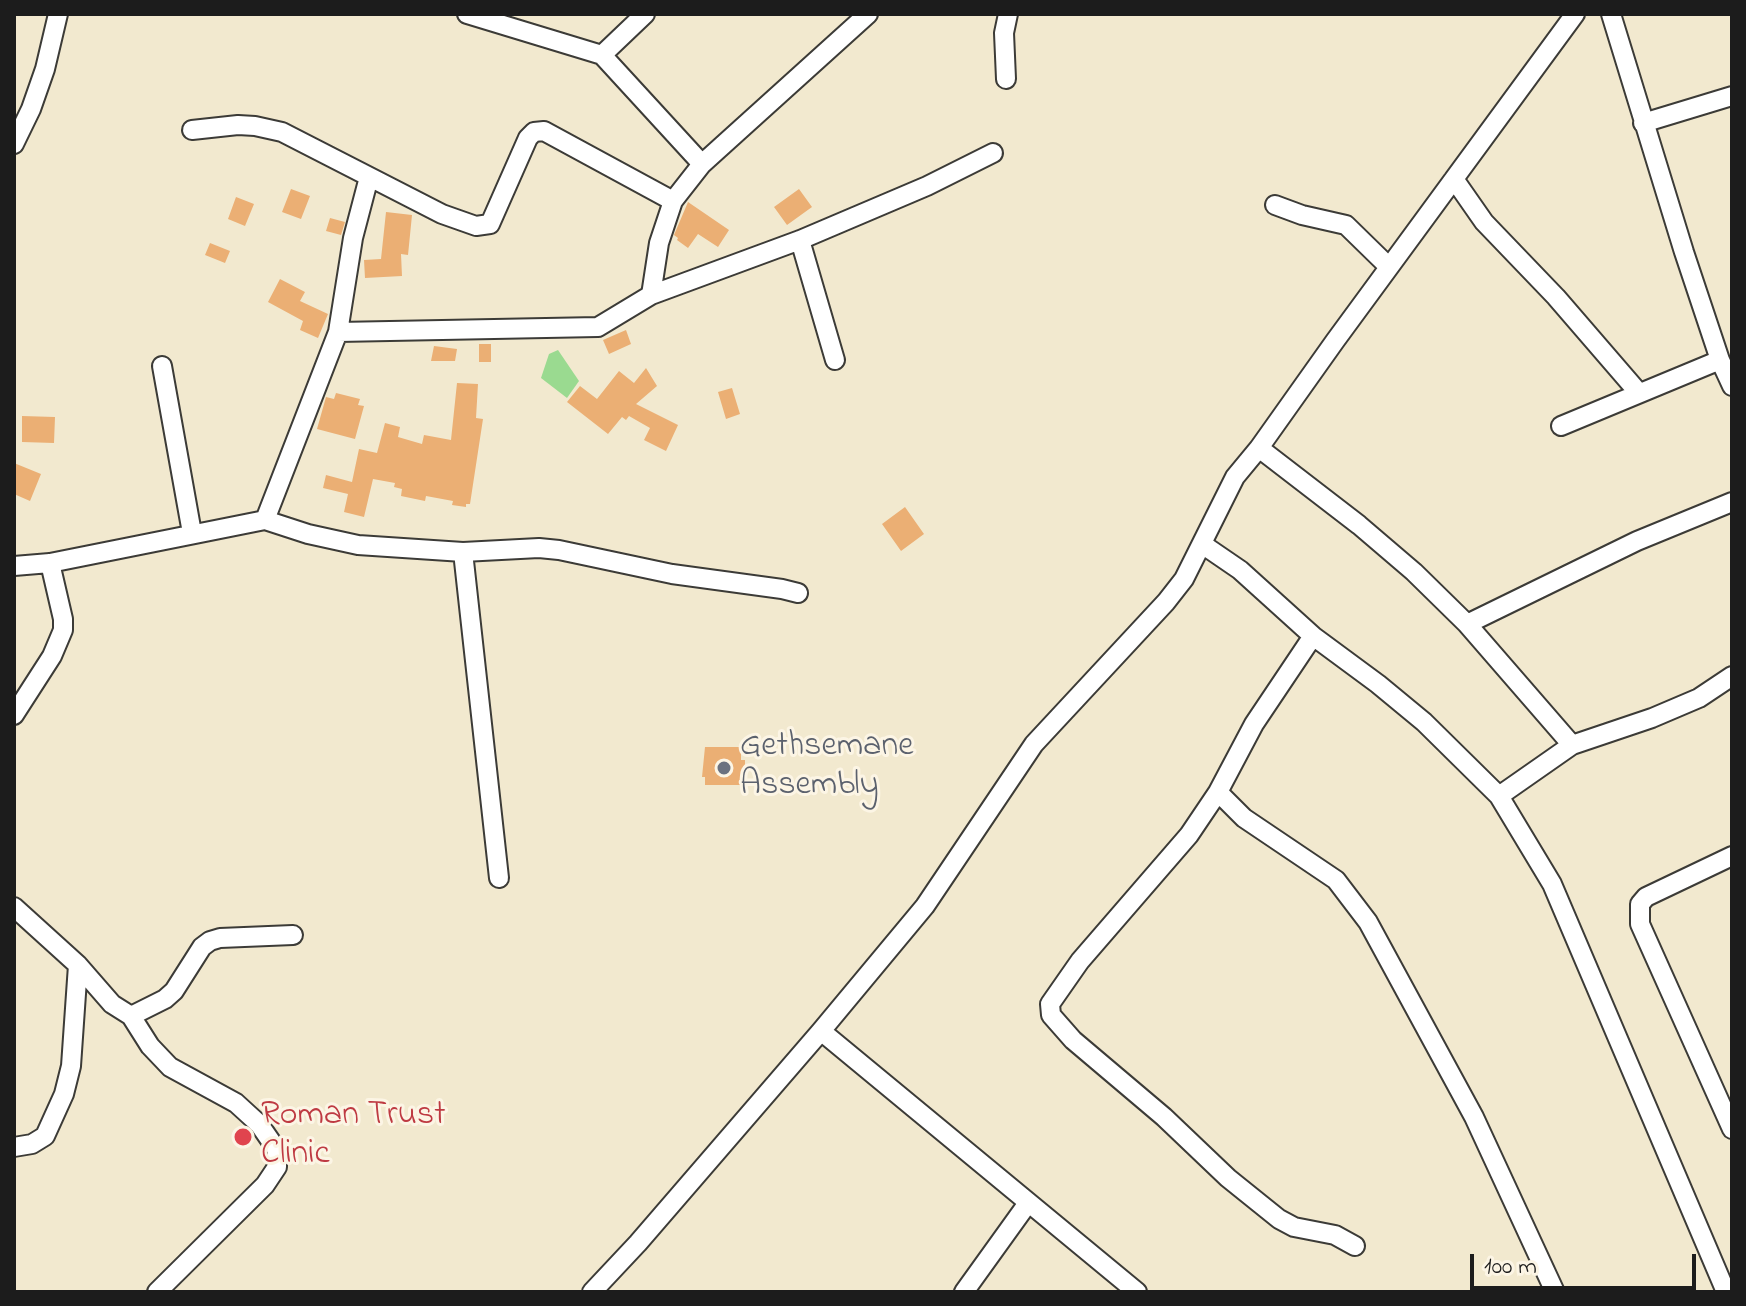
<!DOCTYPE html>
<html>
<head>
<meta charset="utf-8">
<style>
	body { margin:0 }
	#map { position:relative; width:1746px; height:1306px; overflow:hidden; background:#f2e9cf; font-family:"Indie Flower",sans-serif }
	canvas { display:block }
	.frame { position:absolute; inset:0; border:16px solid #1c1c1c; pointer-events:none }
	.scale { position:absolute; left:1470px; top:1254px; width:226px; height:36px; box-sizing:border-box; border:4px solid #1c1c1c; border-top:0; padding-left:10px; font-size:24px; line-height:28px; white-space:nowrap; color:#1c1c1c; -webkit-text-stroke:6px #fcf5e5; paint-order:stroke }
</style>
</head>
<body>
<div id="map">
<canvas width="1746" height="1306"></canvas>
<div class="frame"></div>
<div class="scale">100 m</div>
</div>
<script>
const ctx = document.querySelector('canvas').getContext('2d');
ctx.lineJoin = 'round';
function fill(path, color) {
  ctx.fillStyle = color;
  ctx.fill(path, 'evenodd');
}
function toPath(rows) {
  const path = new Path2D();
  for (const r of rows) {
    path.moveTo(r[0], r[1]);
    for (let i = 2; i < r.length; i += 2) path.lineTo(r[i], r[i + 1]);
  }
  return path;
}
function trace(path, color, width, dash) {
  ctx.strokeStyle = color;
  ctx.lineWidth = width;
  ctx.lineCap = dash ? 'butt' : 'round';
  ctx.setLineDash(dash || []);
  ctx.stroke(path);
}
function label(font, color, halo, rows, align = 'center') {
  ctx.font = font + ' "Indie Flower",sans-serif';
  ctx.lineWidth = 6;
  ctx.setLineDash([]);
  ctx.textBaseline = 'middle';
  ctx.strokeStyle = halo;
  ctx.fillStyle = color;
  for (const [text, x, y, turn = 0] of rows) {
    ctx.save();
    ctx.translate(x, y);
    ctx.rotate((+turn || 0) * Math.PI / 180);
    ctx.textAlign = isNaN(turn) ? turn : align;
    if (halo) ctx.strokeText(text, 0, 0);
    ctx.fillText(text, 0, 0);
    ctx.restore();
  }
}
const green = toPath([
	[558,350,579,381,567,398,541,378,549,354]
]);
const building = toPath([
	[291,189,310,196,301,219,282,212],
	[799,189,812,207,787,225,774,207],
	[236,197,254,204,245,226,228,219],
	[688,202,729,230,718,247,698,234,688,248,677,240,678,238,674,235],
	[386,212,412,215,408,255,401,254,402,276,365,278,364,260,381,259],
	[330,218,345,222,341,235,326,231],
	[210,243,230,251,225,263,205,255],
	[280,279,305,292,300,301,328,314,318,338,300,330,303,321,268,302],
	[626,330,631,344,609,354,603,340],
	[479,344,491,344,491,362,479,362],
	[434,346,457,349,455,361,431,361],
	[646,368,657,386,636,404,678,425,666,451,644,440,650,428,629,416,626,420,622,417,608,434,567,402,580,386,597,399,619,371,634,383],
	[457,383,478,384,476,418,483,419,470,504,466,504,466,507,452,505,453,501,426,496,425,501,401,496,402,489,394,487,395,483,373,479,364,517,344,512,348,494,323,488,326,475,352,482,359,449,377,453,385,423,400,427,398,437,422,444,424,435,451,440],
	[732,388,740,414,726,419,718,392],
	[336,393,360,399,358,405,364,406,355,439,317,429,326,397,334,399],
	[22,416,55,417,54,443,22,442],
	[14,463,41,474,30,501,14,494],
	[905,507,924,534,901,551,882,524],
	[705,747,741,747,741,760,745,760,745,777,741,777,741,785,705,785,705,777,702,777]
]);
const minor = toPath([
	[467,14,602,55,702,164],
	[1611,14,1684,252,1720,360,1732,386],
	[602,55,645,14],
	[1006,79,1004,33,1008,14],
	[1643,123,1732,96],
	[192,130,238,125,255,126,282,132,442,214,476,226,490,224,528,138,534,132,544,131,673,201],
	[14,144,31,109,45,69,58,14],
	[1454,179,1484,222,1556,297,1638,392],
	[1275,205,1302,215,1346,225,1389,267],
	[800,240,835,360],
	[651,295,659,243,673,201,702,164,868,14],
	[338,332,598,327,651,295,800,240,927,186,993,153],
	[162,366,192,533],
	[1561,426,1720,360],
	[1259,448,1359,525,1414,572,1467,624,1572,745],
	[265,520,338,332,353,238,369,177],
	[1202,544,1240,570,1313,636,1378,684,1424,722,1499,796,1552,884,1726,1292],
	[463,552,499,878],
	[14,566,50,563,265,520,308,534,358,545,463,552,539,548,559,550,672,574,782,589,798,593],
	[1467,624,1637,541,1732,502],
	[1313,636,1254,724,1218,792,1189,835,1080,961,1050,1004,1051,1015,1073,1040,1164,1117,1228,1178,1279,1219,1294,1227,1335,1235,1355,1246],
	[14,715,52,656,63,630,63,619,50,563],
	[1218,792,1244,818,1336,880,1368,922,1474,1117,1555,1292],
	[1499,796,1572,745,1652,718,1699,698,1732,676],
	[1732,856,1646,897,1640,904,1640,924,1732,1129],
	[14,907,78,965,112,1004,131,1016,150,1046,170,1067,236,1103,259,1124,277,1150,277,1167,265,1185,157,1292],
	[131,1016,165,999,174,991,202,947,210,941,220,938,293,935],
	[821,1031,1137,1292],
	[14,1147,32,1144,45,1136,64,1094,71,1066,78,965],
	[592,1292,638,1243,821,1031,925,906,1034,744,1166,602,1184,579,1235,477,1259,448,1335,341,1575,14],
	[964,1292,1028,1203]
]);
const markers = [
	[724,768,8,"#6b7280"],
	[243,1137,10,"#e0444e"]
];
const worshipNames = [
	["Gethsemane",740,748],
	["Assembly",740,787]
];
const healthNames = [
	["Roman Trust",261,1117],
	["Clinic",261,1156]
];
fill(green, '#9ada90');
fill(building, '#ebaf74');
trace(minor, '#3c3b37', 22);
trace(minor, '#fff', 18);
for (const [x, y, r, color] of markers) {
  const dot = new Path2D();
  dot.arc(x, y, r, 0, 2 * Math.PI);
  ctx.fillStyle = color;
  ctx.fill(dot);
  trace(dot, '#fcf5e5', 3);
}
label('34px', '#5b616d', '#fcf5e5', worshipNames, 'left');
label('34px', '#be3a42', '#fcf5e5', healthNames, 'left');
</script>
</body>
</html>
